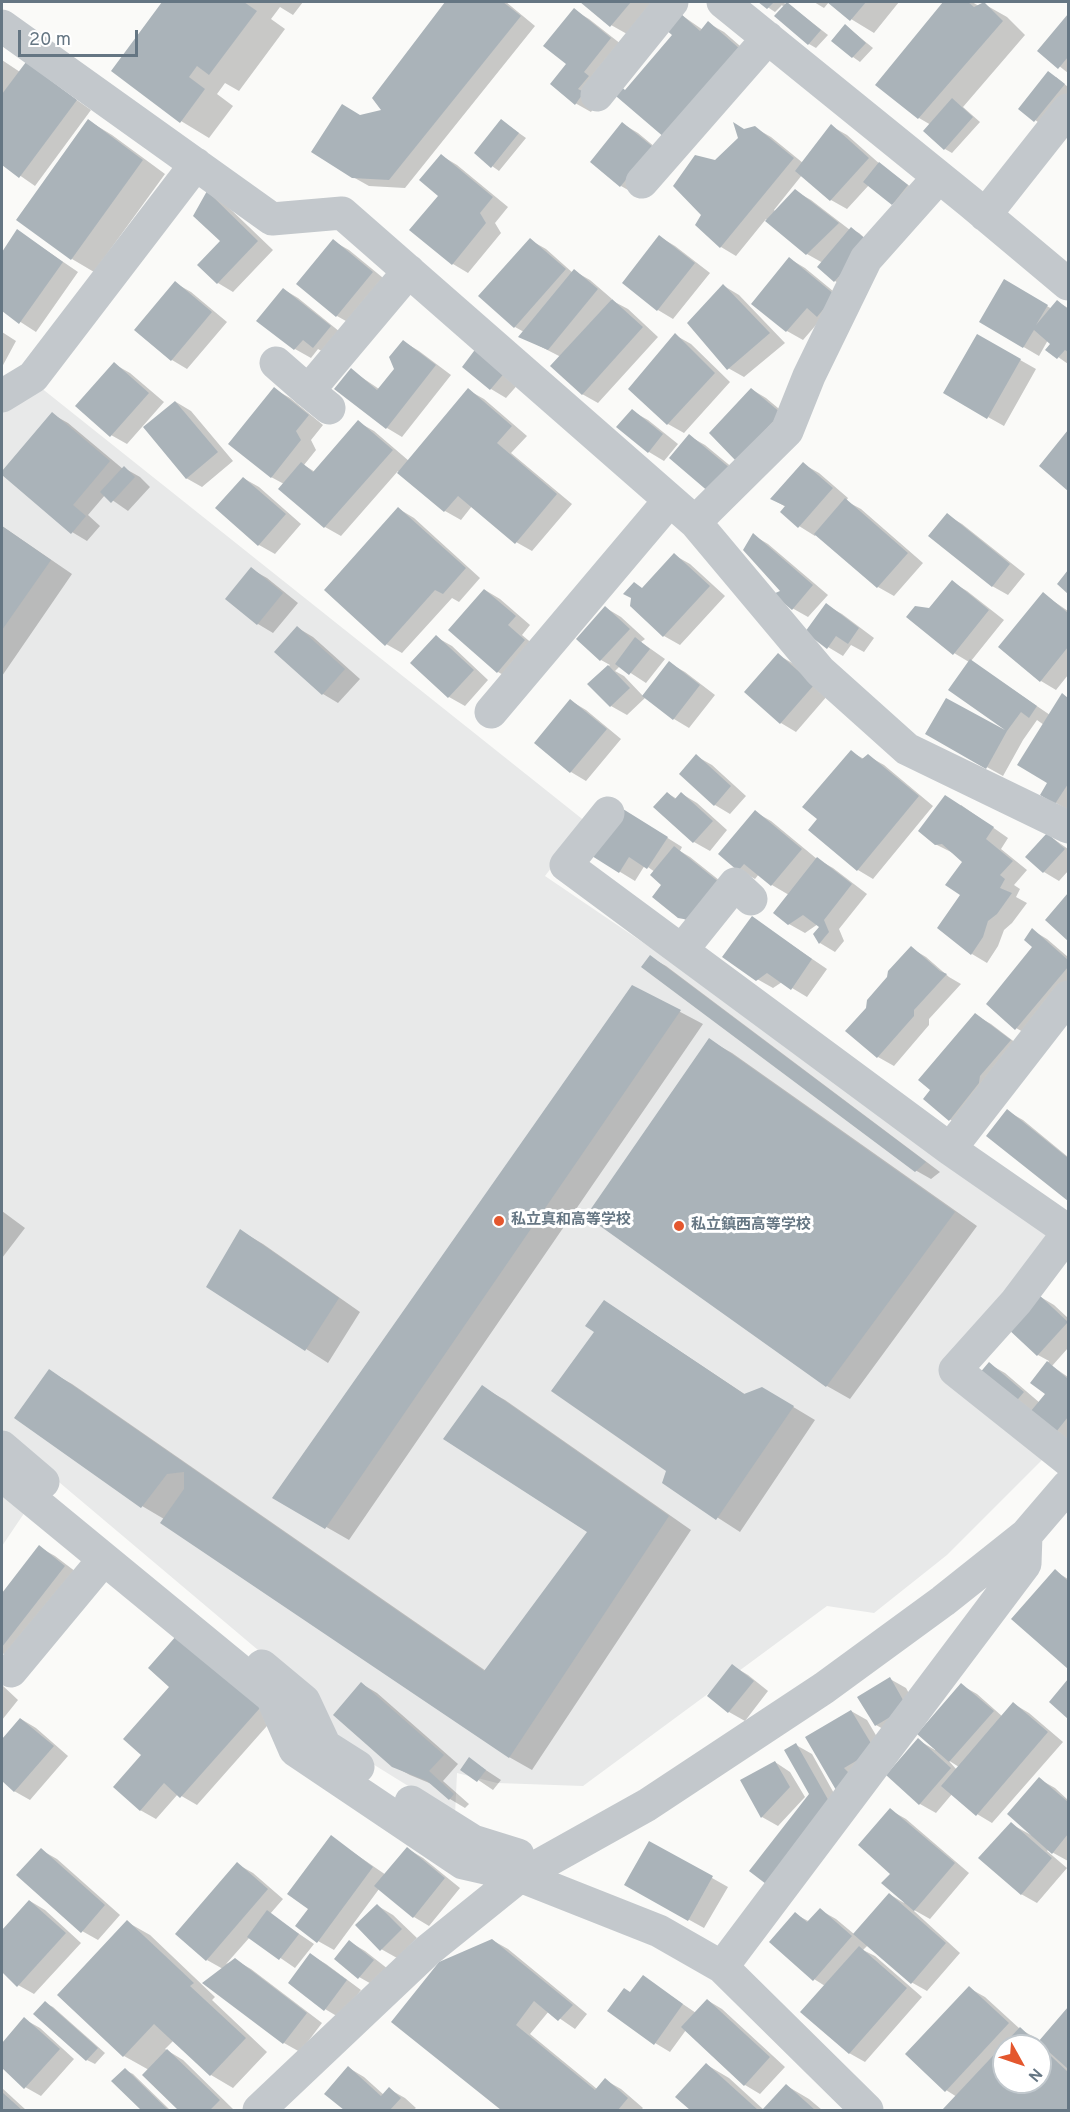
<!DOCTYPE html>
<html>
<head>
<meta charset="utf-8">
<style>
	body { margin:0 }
	#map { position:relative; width:1070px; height:2112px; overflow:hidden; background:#fafaf8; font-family:Overpass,sans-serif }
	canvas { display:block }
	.frame { position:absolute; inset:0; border:3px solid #657683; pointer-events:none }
	.north { position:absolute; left:992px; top:2034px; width:60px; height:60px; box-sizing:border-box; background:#fff; border:2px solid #c1c8cd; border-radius:50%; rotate:130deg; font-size:16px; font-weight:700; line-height:24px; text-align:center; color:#657683 }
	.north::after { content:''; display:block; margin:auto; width:21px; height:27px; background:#e4572e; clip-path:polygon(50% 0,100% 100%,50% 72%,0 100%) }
	.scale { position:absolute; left:18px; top:30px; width:120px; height:27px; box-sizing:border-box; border:3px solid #657683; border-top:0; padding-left:8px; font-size:18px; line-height:21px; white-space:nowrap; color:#657683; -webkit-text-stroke:4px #fff; paint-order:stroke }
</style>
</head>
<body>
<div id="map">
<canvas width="1070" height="2112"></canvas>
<div class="frame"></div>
<div class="north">N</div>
<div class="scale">20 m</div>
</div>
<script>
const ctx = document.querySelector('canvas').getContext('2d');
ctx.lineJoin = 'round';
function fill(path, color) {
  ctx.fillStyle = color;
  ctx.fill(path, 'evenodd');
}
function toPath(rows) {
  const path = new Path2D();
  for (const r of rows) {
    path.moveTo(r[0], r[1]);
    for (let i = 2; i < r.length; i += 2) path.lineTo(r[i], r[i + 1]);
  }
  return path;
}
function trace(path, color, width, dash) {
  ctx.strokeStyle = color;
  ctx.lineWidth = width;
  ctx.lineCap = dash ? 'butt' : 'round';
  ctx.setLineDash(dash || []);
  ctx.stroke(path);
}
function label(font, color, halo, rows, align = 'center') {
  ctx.font = font + ' Overpass,"Noto Sans JP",sans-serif';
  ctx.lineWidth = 6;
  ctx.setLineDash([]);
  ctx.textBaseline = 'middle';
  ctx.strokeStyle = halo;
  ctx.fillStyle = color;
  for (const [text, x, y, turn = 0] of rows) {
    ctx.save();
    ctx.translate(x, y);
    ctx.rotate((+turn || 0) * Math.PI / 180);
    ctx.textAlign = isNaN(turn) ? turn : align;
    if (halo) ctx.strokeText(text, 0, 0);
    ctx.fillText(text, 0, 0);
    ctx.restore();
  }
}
const built = toPath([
	[40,387,586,822,545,876,654,950,1046,1228,1047,1247,942,1376,1044,1458,947,1555,874,1613,827,1606,583,1786,497,1783,457,1773,455,1815,326,1735,309,1693,2,1434,2,407],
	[2,1487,27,1509,2,1546]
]);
const shadow = toPath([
	[164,2,303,2,293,15,280,7,271,19,285,29,239,91,225,83,217,94,233,106,209,138,181,121,113,71],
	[447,2,506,2,535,26,405,188,369,186,353,177,361,116,383,111,374,98],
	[582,2,654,2,627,34,611,25],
	[760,2,782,2,786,4,787,3,828,35,816,48,809,44,782,5,775,12],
	[814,2,899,2,874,33,851,19,829,2,824,8],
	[944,2,972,2,979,6,984,4,1007,17,1025,35,963,107,980,122,952,153,945,149,931,125,919,118,877,85],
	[574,10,589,19,626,48,598,102,591,112,575,103,568,64],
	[680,14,703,30,708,23,724,32,755,59,681,146,617,85,626,91,674,35],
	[1068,17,1068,73,1039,50],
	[846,26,873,48,860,62,853,57],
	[2,60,20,72,26,64,91,110,35,186,2,163],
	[1056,77,1068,87,1068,93,1042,125,1020,109],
	[89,121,112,135,165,174,94,272,72,259],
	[502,121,526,138,499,171,492,166],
	[623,124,638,133,667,157,637,195,621,186,592,162],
	[831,126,847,135,881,165,915,190,893,204,869,185,847,209,831,200,802,175,774,210,776,212,795,191,811,200,850,230,851,229,859,233,875,247,842,285,835,281,823,263,807,254,766,219,736,256,721,247,703,215,715,161,739,139,745,130,755,128,771,137,803,163],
	[442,156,457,165,508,207,495,223,501,233,468,273,453,264,440,196],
	[207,193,223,202,273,250,233,292,218,283,222,241],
	[18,231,78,272,36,332,2,310,2,254],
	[660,237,675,246,710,273,673,319,658,310,624,283],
	[530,240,546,249,573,273,574,271,590,280,612,299,611,300,628,309,658,337,598,403,582,394,561,357,520,336,524,332,515,327],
	[333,241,349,250,388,282,353,325,337,316,298,284],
	[790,259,805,268,850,305,822,318,803,340,787,331,753,303],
	[1005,281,1052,309,1058,302,1068,308,1068,364,1047,349,1053,343,1048,340,1039,356,981,322],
	[175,283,191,292,227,322,187,369,172,360,136,330],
	[724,286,739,295,785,343,744,377,728,368],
	[283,289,298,298,345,336,329,355,318,349,311,358,295,349,259,320],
	[2,332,16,341,2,367],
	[675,335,691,344,730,382,684,433,668,424],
	[978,336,1036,369,1004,426,945,393],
	[404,342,419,351,451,375,402,437,387,428,351,370,379,389,396,369],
	[478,349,521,381,506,398,491,389],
	[114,364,130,373,164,402,127,444,111,435],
	[274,389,290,398,323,425,311,440,316,450,304,465,315,472,358,422,374,431,409,461,468,390,484,399,527,436,511,453,572,504,532,551,516,542,472,506,461,520,445,511,398,471,341,536,325,527,280,488,284,484,271,477],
	[751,389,766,398,796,423,753,469],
	[176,402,191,411,233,461,202,487,186,478],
	[632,411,648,420,678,444,664,461,649,452],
	[52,414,68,423,123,469,124,468,140,477,150,487,128,511,105,495,88,515,100,526,87,541,72,532,2,473],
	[1068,432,1068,489,1041,466],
	[689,436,705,445,745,478,671,458],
	[803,464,819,473,848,498,846,501,861,509,923,563,894,596,878,587,817,534,815,536,799,526,786,507,772,499],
	[243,478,259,487,301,524,275,554,259,545],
	[399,509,414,518,480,578,459,602,452,598,402,653,386,644],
	[947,515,962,524,1025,574,1008,595,992,586],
	[2,526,72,574,2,676],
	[753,535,768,544,828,595,808,617,792,608],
	[674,555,690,564,725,596,680,645,664,636,643,589],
	[251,569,267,578,298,603,273,633,258,624],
	[952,582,967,591,1004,620,971,661,1050,715,1062,695,1068,699,1068,810,1042,795,1049,783,1044,725,1037,720,1023,740,1003,776,927,734,1006,731,1007,729,969,662,954,653,930,609],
	[485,590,500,599,530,625,522,635,540,650,514,681,498,672],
	[1043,594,1068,611,1068,675,1056,690,1041,681],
	[826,605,842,614,874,638,864,652,851,645,843,656,828,647],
	[606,608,621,617,645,639,641,642,665,659,646,683,620,666,615,671,624,676,643,696,669,663,685,672,715,695,689,728,674,719,646,697,627,715,611,706,590,684,610,665,601,660,578,639],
	[298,628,313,637,360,679,338,703,323,694],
	[436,637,452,646,488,680,465,706,449,697,412,663],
	[778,655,794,664,828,695,796,732,781,723],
	[571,701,586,710,621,739,586,781,571,772],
	[851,752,864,759,868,756,884,765,933,806,873,879,858,870,819,819],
	[696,756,712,765,746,796,730,814,715,805],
	[667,793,677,799,682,794,697,803,727,830,710,851,694,842],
	[961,805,1008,838,1001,849,1027,870,1014,885,1020,889,1016,897,1027,903,1012,923,1004,930,998,946,987,963,972,954,962,894,964,862,953,853,935,844],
	[755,812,771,821,817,859,833,868,867,894,839,929,844,941,835,952,820,943,815,934,821,926,818,924,805,933,789,924,789,895,772,885,759,874,755,879,739,870],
	[639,820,682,847,680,851,690,857,744,900,696,926,679,916,655,872,645,865,635,881,594,856],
	[1048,835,1068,849,1068,871,1059,881,1044,872,1027,857],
	[1068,896,1068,939,1047,920],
	[752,918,827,969,807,997,782,982,773,988,757,979],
	[1032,930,1047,939,1068,957,1068,994,1032,1037,1016,1028,1034,947],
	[911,948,926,957,949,977,961,984,929,1019,929,1025,894,1066,878,1057,847,1031,868,1009],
	[650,957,666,966,940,1172,931,1179,915,1170],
	[633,987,703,1024,349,1540,274,1497],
	[975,1015,991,1024,1025,1050,965,1128,949,1119],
	[709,1040,732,1053,977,1226,850,1399,827,1386,588,1216],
	[1007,1111,1023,1120,1068,1157,1068,1200,988,1136],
	[2,1211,25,1228,2,1258],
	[241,1231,263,1244,360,1312,328,1363,208,1286],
	[1039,1296,1054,1305,1068,1318,1068,1348,1052,1366,1068,1377,1068,1445,1014,1404,989,1364,1005,1373,1040,1403,1047,1394,1032,1382,1049,1361,1038,1355,1009,1328],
	[627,1316,746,1395,785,1402,815,1420,740,1532,664,1483,668,1471,596,1332],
	[49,1371,72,1384,486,1671,589,1532,482,1387,505,1400,691,1530,532,1770,509,1757,164,1519,142,1506],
	[39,1547,55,1556,80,1575,14,1660,2,1653,2,1595],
	[1055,1571,1068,1579,1068,1667,1013,1619],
	[178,1637,274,1718,197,1805,178,1794,156,1819,140,1810,143,1754,171,1687],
	[733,1666,748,1675,768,1691,745,1721,729,1712,709,1696],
	[890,1679,906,1688,922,1717,892,1734,876,1725],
	[362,1684,377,1693,458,1764,443,1781,469,1804,465,1808,450,1799,434,1785,410,1775,393,1766],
	[2,1685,18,1700,2,1720],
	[961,1685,977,1694,1003,1717,1014,1704,1029,1713,1063,1742,992,1823,977,1814,952,1794,936,1813,920,1804,888,1775,918,1740,935,1750],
	[948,1760,959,1767,957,1770],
	[851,1711,867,1720,890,1759,837,1789],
	[21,1719,36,1728,68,1756,30,1800,14,1791,2,1779,2,1742],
	[796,1745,812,1754,845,1813,811,1794],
	[469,1759,501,1780,493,1790,462,1769],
	[775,1762,790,1772,805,1797,778,1826,762,1817,742,1781],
	[1039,1779,1055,1788,1068,1800,1068,1861,1048,1850,1047,1851,1067,1868,1037,1903,1021,1894,1011,1824,1031,1835,1032,1834],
	[890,1810,906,1819,969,1873,930,1919,914,1910,914,1911,960,1953,927,1991,911,1982,868,1945,863,1950,875,1956,922,1997,865,2062,849,2053,825,1986,814,1979,795,1914,810,1922,820,1910,836,1919,854,1934,889,1894,904,1903,892,1873],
	[331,1837,386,1875,408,1849,423,1858,460,1888,429,1926,414,1917,379,1889,334,1950,318,1941,310,1909],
	[650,1843,728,1887,704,1928,626,1885],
	[41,1850,57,1859,120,1915,98,1940,82,1931],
	[237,1864,253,1873,283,1899,270,1914,314,1944,295,1968,250,1937,226,1964,235,1960,251,1969,322,2023,300,2052,284,2043,204,1983,223,1969,207,1960],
	[30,1901,45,1910,81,1943,34,1994,18,1985,2,1970,2,1932],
	[378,1906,393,1915,417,1938,397,1958,381,1949],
	[127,1922,150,1935,215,1997,212,2000,267,2052,233,2088,211,2075,174,2040,165,2049,183,2060,234,2110,181,2110,144,2075,149,2070,124,2056],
	[492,1940,508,1949,587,2014,575,2029,549,2011,530,2034,597,2089,605,2080,621,2089,643,2108,641,2110,504,2110,393,2022],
	[350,1942,365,1951,388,1969,375,1986,359,1977],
	[311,1955,326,1964,361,1990,340,2018,325,2009],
	[643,1977,696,2013,707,2000,722,2009,785,2067,760,2094,745,2085,686,2030,670,2052,655,2043,631,1994],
	[969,1988,985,1997,1020,2029,1041,2041,1068,2010,1068,2110,944,2110,957,2097,946,2090],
	[1004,2046,1040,2046,1040,2082,1004,2082],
	[45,2003,53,2007,105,2053,95,2064,87,2060,35,2014],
	[24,2019,40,2028,74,2059,41,2096,25,2087,2,2066,2,2045],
	[707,2065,729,2078,764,2110,787,2086,809,2099,822,2110,693,2110,678,2097],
	[349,2068,364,2077,384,2095,389,2089,405,2098,416,2108,413,2110,346,2110,326,2094],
	[125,2070,133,2074,170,2110,143,2110,113,2081],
	[2,2088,26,2110,2,2110]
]);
const building = toPath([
	[162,2,244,2,257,11,209,75,197,66,189,77,205,89,180,123,111,71],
	[445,2,503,2,521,16,389,180,352,178,311,152,342,104,360,115,381,110,372,98],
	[580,2,631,2,610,27],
	[758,2,774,2,767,9],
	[787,2,821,30,808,45,774,16],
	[827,2,866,2,850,21],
	[943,2,968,2,974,7,984,2,1003,21,918,119,875,85],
	[574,8,611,38,584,72,589,76,578,89,584,92,575,105,550,84,566,64,543,46],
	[680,13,700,31,708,21,740,49,665,138,610,91,617,83,625,90,672,35,665,29],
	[1068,14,1068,57,1058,69,1037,51],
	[845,24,866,43,852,58,831,41],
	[26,62,77,100,19,178,2,165,2,94],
	[1048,71,1065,84,1034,122,1018,109],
	[952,98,973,117,944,150,923,131],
	[88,119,143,160,71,260,16,220],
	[501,119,519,133,491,168,474,153],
	[622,122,653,147,620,187,590,162],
	[733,122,744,129,755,126,794,158,720,248,695,225,701,215,673,186,695,155,715,160,738,138],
	[831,124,869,158,830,201,795,171],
	[441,154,493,197,480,213,486,223,452,265,409,230,438,196,419,180],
	[879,162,908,185,892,205,863,182],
	[795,189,839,223,806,255,765,221],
	[207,191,258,241,217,284,197,265,220,241,193,216],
	[851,227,869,242,834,282,817,267],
	[17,229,63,262,19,324,2,311,2,252],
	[659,235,695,263,657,311,622,283],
	[530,238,566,269,514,328,478,296],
	[333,239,373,272,336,317,296,284],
	[789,257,835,295,817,317,807,308,786,332,751,304],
	[574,269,598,289,548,350,518,337],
	[1004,279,1048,305,1036,325,1057,300,1068,309,1068,352,1065,350,1057,359,1045,350,1050,344,1034,330,1023,348,979,322],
	[175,281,212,312,171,361,134,330],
	[723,284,770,333,727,370,687,323],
	[283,288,331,326,313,348,303,340,294,350,256,321],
	[612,299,643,327,582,395,550,366],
	[675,333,715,373,667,425,628,389],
	[977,334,1021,359,987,419,943,393],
	[403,340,436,365,386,429,334,389,351,368,377,390,394,369,389,357],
	[477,347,506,371,490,390,462,367],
	[114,362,149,393,110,437,75,406],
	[274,387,309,415,296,431,301,440,271,478,228,444],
	[468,388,512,426,497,443,557,494,515,544,458,496,444,512,397,473],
	[751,388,781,413,736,461,709,433],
	[175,401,218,452,186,479,143,427],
	[632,409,663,434,648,453,616,427],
	[52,412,110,461,73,505,86,516,71,534,2,475,2,471],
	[358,420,393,450,324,528,278,489,301,462,313,472],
	[1068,430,1068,491,1039,466],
	[689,434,731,469,710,493,669,458],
	[803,462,833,488,798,528,780,512,785,506,770,499],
	[124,466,135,477,111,503,100,492],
	[243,477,286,514,258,546,215,508],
	[845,498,908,553,877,588,814,534],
	[398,507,466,568,443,594,435,590,385,646,324,590],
	[947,513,1010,564,992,587,928,536],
	[2,526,51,560,2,630],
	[753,533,813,585,792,610,773,594,780,591,743,550],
	[674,553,710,586,663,637,630,606,631,598,623,594,634,582,642,588],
	[251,567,283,593,257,625,225,599],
	[1068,570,1068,594,1057,584],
	[952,580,989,610,953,655,906,617,915,606,929,608],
	[484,589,516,616,508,625,525,640,497,673,448,630],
	[1043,592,1068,613,1068,647,1040,682,998,647],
	[826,603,859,628,848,644,836,636,827,649,805,632],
	[605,606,630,629,600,661,576,639],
	[297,626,345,669,322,695,274,652],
	[436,635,474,670,448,698,410,663],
	[635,637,650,649,629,675,615,664],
	[778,653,814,685,780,724,744,692],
	[970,659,1037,706,1029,718,1021,712,1007,731,986,769,925,734,946,698,1005,730,948,690],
	[669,661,700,685,673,720,642,696],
	[608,665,630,688,610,707,587,684],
	[1062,693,1068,698,1068,784,1055,804,1040,795,1047,783,1017,765],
	[570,699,607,729,570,773,534,743],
	[851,750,862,759,868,754,919,796,857,871,808,830,817,819,802,807],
	[696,754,731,786,714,806,679,774],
	[667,792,675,799,681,792,713,821,693,843,653,807],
	[945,795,994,827,986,839,1013,861,1000,875,1005,879,1000,888,1012,893,997,914,988,921,983,937,971,955,937,928,960,895,945,885,962,862,942,844,935,845,918,831],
	[623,809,668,837,647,869,629,857,619,873,592,856],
	[755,810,802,849,771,886,744,864,738,871,718,854],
	[1047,833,1065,849,1043,873,1025,857],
	[674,846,730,891,689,920,678,918,652,897,661,885,650,875],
	[817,857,852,884,824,920,829,932,819,944,813,934,819,927,803,915,788,925,773,913],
	[1068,893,1068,941,1045,920],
	[752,916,812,959,791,990,767,973,756,981,722,957],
	[1032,928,1068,960,1068,967,1015,1030,986,1004,1032,947,1024,940],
	[911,946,940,971,947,974,914,1010,914,1016,877,1058,845,1031,866,1008,867,1000,887,977,888,971],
	[650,955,926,1162,915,1172,641,967],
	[632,985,681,1010,325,1529,272,1498],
	[975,1013,1011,1040,980,1076,979,1083,949,1121,923,1099,930,1090,918,1080],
	[709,1038,955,1212,826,1387,586,1216],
	[1007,1109,1068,1158,1068,1201,986,1136],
	[240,1229,339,1298,305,1351,206,1287],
	[1038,1294,1068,1322,1037,1356,1007,1328],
	[604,1300,744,1394,762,1387,794,1406,716,1520,662,1483,666,1471,551,1391,594,1332,585,1326],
	[1047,1361,1068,1379,1068,1417,1052,1437,1026,1417,1045,1394,1030,1383],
	[989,1362,1024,1392,1013,1405,978,1375],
	[49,1369,484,1671,587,1532,443,1439,482,1385,669,1516,509,1758,160,1523,184,1489,184,1472,167,1474,141,1508,14,1418],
	[39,1545,65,1566,2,1647,2,1593],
	[1055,1569,1068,1581,1068,1669,1011,1619],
	[177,1635,260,1708,180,1798,164,1783,140,1811,113,1787,141,1755,123,1739,169,1687,148,1668],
	[732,1664,754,1681,728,1713,707,1696],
	[890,1677,907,1707,875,1726,857,1697],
	[1068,1679,1068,1719,1049,1702],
	[361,1682,444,1755,429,1771,454,1794,449,1800,427,1781,392,1767,333,1715],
	[961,1683,994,1711,949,1762,917,1734],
	[1013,1702,1048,1732,976,1816,941,1786],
	[851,1710,875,1750,844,1768,855,1779,836,1790,805,1737],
	[20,1718,54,1746,14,1792,2,1781,2,1739],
	[918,1738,951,1768,919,1805,886,1775],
	[796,1743,830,1803,766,1884,749,1871,809,1794,784,1750],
	[469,1757,486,1770,477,1782,460,1770],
	[775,1761,790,1787,761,1818,740,1780],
	[1039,1777,1068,1802,1068,1834,1052,1854,1007,1814],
	[890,1808,955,1863,914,1911,881,1883,890,1874,858,1845],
	[1011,1822,1052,1858,1021,1895,978,1858],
	[331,1835,373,1867,317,1943,295,1926,308,1909,287,1894],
	[649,1841,713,1876,688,1921,624,1885],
	[407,1847,445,1878,413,1918,374,1886],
	[41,1848,105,1905,81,1933,16,1875],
	[237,1862,268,1889,206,1961,175,1934],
	[889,1893,946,1943,911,1984,853,1934],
	[29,1900,66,1933,17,1987,2,1972,2,1930],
	[377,1904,402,1929,380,1951,355,1925],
	[820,1908,852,1936,813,1981,769,1942,795,1912,807,1922],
	[267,1910,299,1934,279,1960,247,1937],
	[127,1920,194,1983,190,1986,246,2038,210,2076,154,2024,123,2057,57,1995],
	[492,1939,573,2005,558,2021,534,2001,516,2025,595,2090,605,2078,628,2098,618,2110,501,2110,391,2022,439,1962],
	[349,1940,374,1960,358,1979,334,1959],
	[859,1946,907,1988,849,2054,800,2012],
	[310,1953,347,1980,324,2011,288,1983],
	[235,1958,307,2013,283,2044,202,1983],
	[643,1975,683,2004,654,2045,607,2011,624,1988,630,1992],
	[969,1986,1009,2023,945,2092,905,2054],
	[707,1999,770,2057,744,2086,681,2027],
	[45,2001,98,2048,86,2061,33,2014],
	[1068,2007,1068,2069,1038,2042],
	[24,2017,60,2049,24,2089,2,2068,2,2043],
	[1020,2027,1068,2072,1068,2110,942,2110],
	[1004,2046,1040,2046,1040,2082,1004,2082],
	[167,2049,220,2100,210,2110,178,2110,142,2075],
	[706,2063,758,2110,690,2110,675,2097],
	[348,2066,381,2096,389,2087,401,2098,390,2110,344,2110,324,2094],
	[125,2068,168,2110,141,2110,111,2081],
	[786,2084,815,2110,762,2110],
	[2,2092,22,2110,2,2110]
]);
const minor = toPath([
	[723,2,970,202,1068,284],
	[2,26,272,219,342,213,695,522,820,671,907,749,1068,827],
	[597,95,672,2],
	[642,182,768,38],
	[985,215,1068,110],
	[276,363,308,391],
	[2,396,33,377,196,164],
	[329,408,308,391,409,271],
	[695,522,787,431,809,376,866,259,939,177],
	[491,712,670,500],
	[608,813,566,865,950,1149,1068,997],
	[682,950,735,884,751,899],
	[950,1149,1068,1231],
	[1068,1233,1016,1302,955,1370,1068,1460],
	[2,1447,43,1482],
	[2,1475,272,1697,295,1750,463,1863,520,1876,659,1931,722,1967,867,2110],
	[262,1666,304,1701,325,1746,358,1767],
	[11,1671,104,1559],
	[411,1802,473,1841,518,1855,519,1859],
	[722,1967,1025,1564,1026,1535],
	[259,2110,427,1951,520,1876,647,1805,824,1688,943,1601,1026,1535,1068,1486]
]);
const markers = [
	[499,1221,6,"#e4572e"],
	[679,1226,6,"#e4572e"]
];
const poiNames = [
	["私立真和高等学校",511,1221],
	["私立鎮西高等学校",691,1226]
];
fill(built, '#e8e9e9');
fill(shadow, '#0003');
fill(building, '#aab3b9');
trace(minor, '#c3c8cc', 33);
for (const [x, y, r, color] of markers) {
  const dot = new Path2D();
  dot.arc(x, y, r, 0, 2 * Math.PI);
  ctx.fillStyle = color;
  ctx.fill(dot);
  trace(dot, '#fff', 2);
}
label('bold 15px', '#657683', '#fff', poiNames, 'left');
</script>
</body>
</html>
